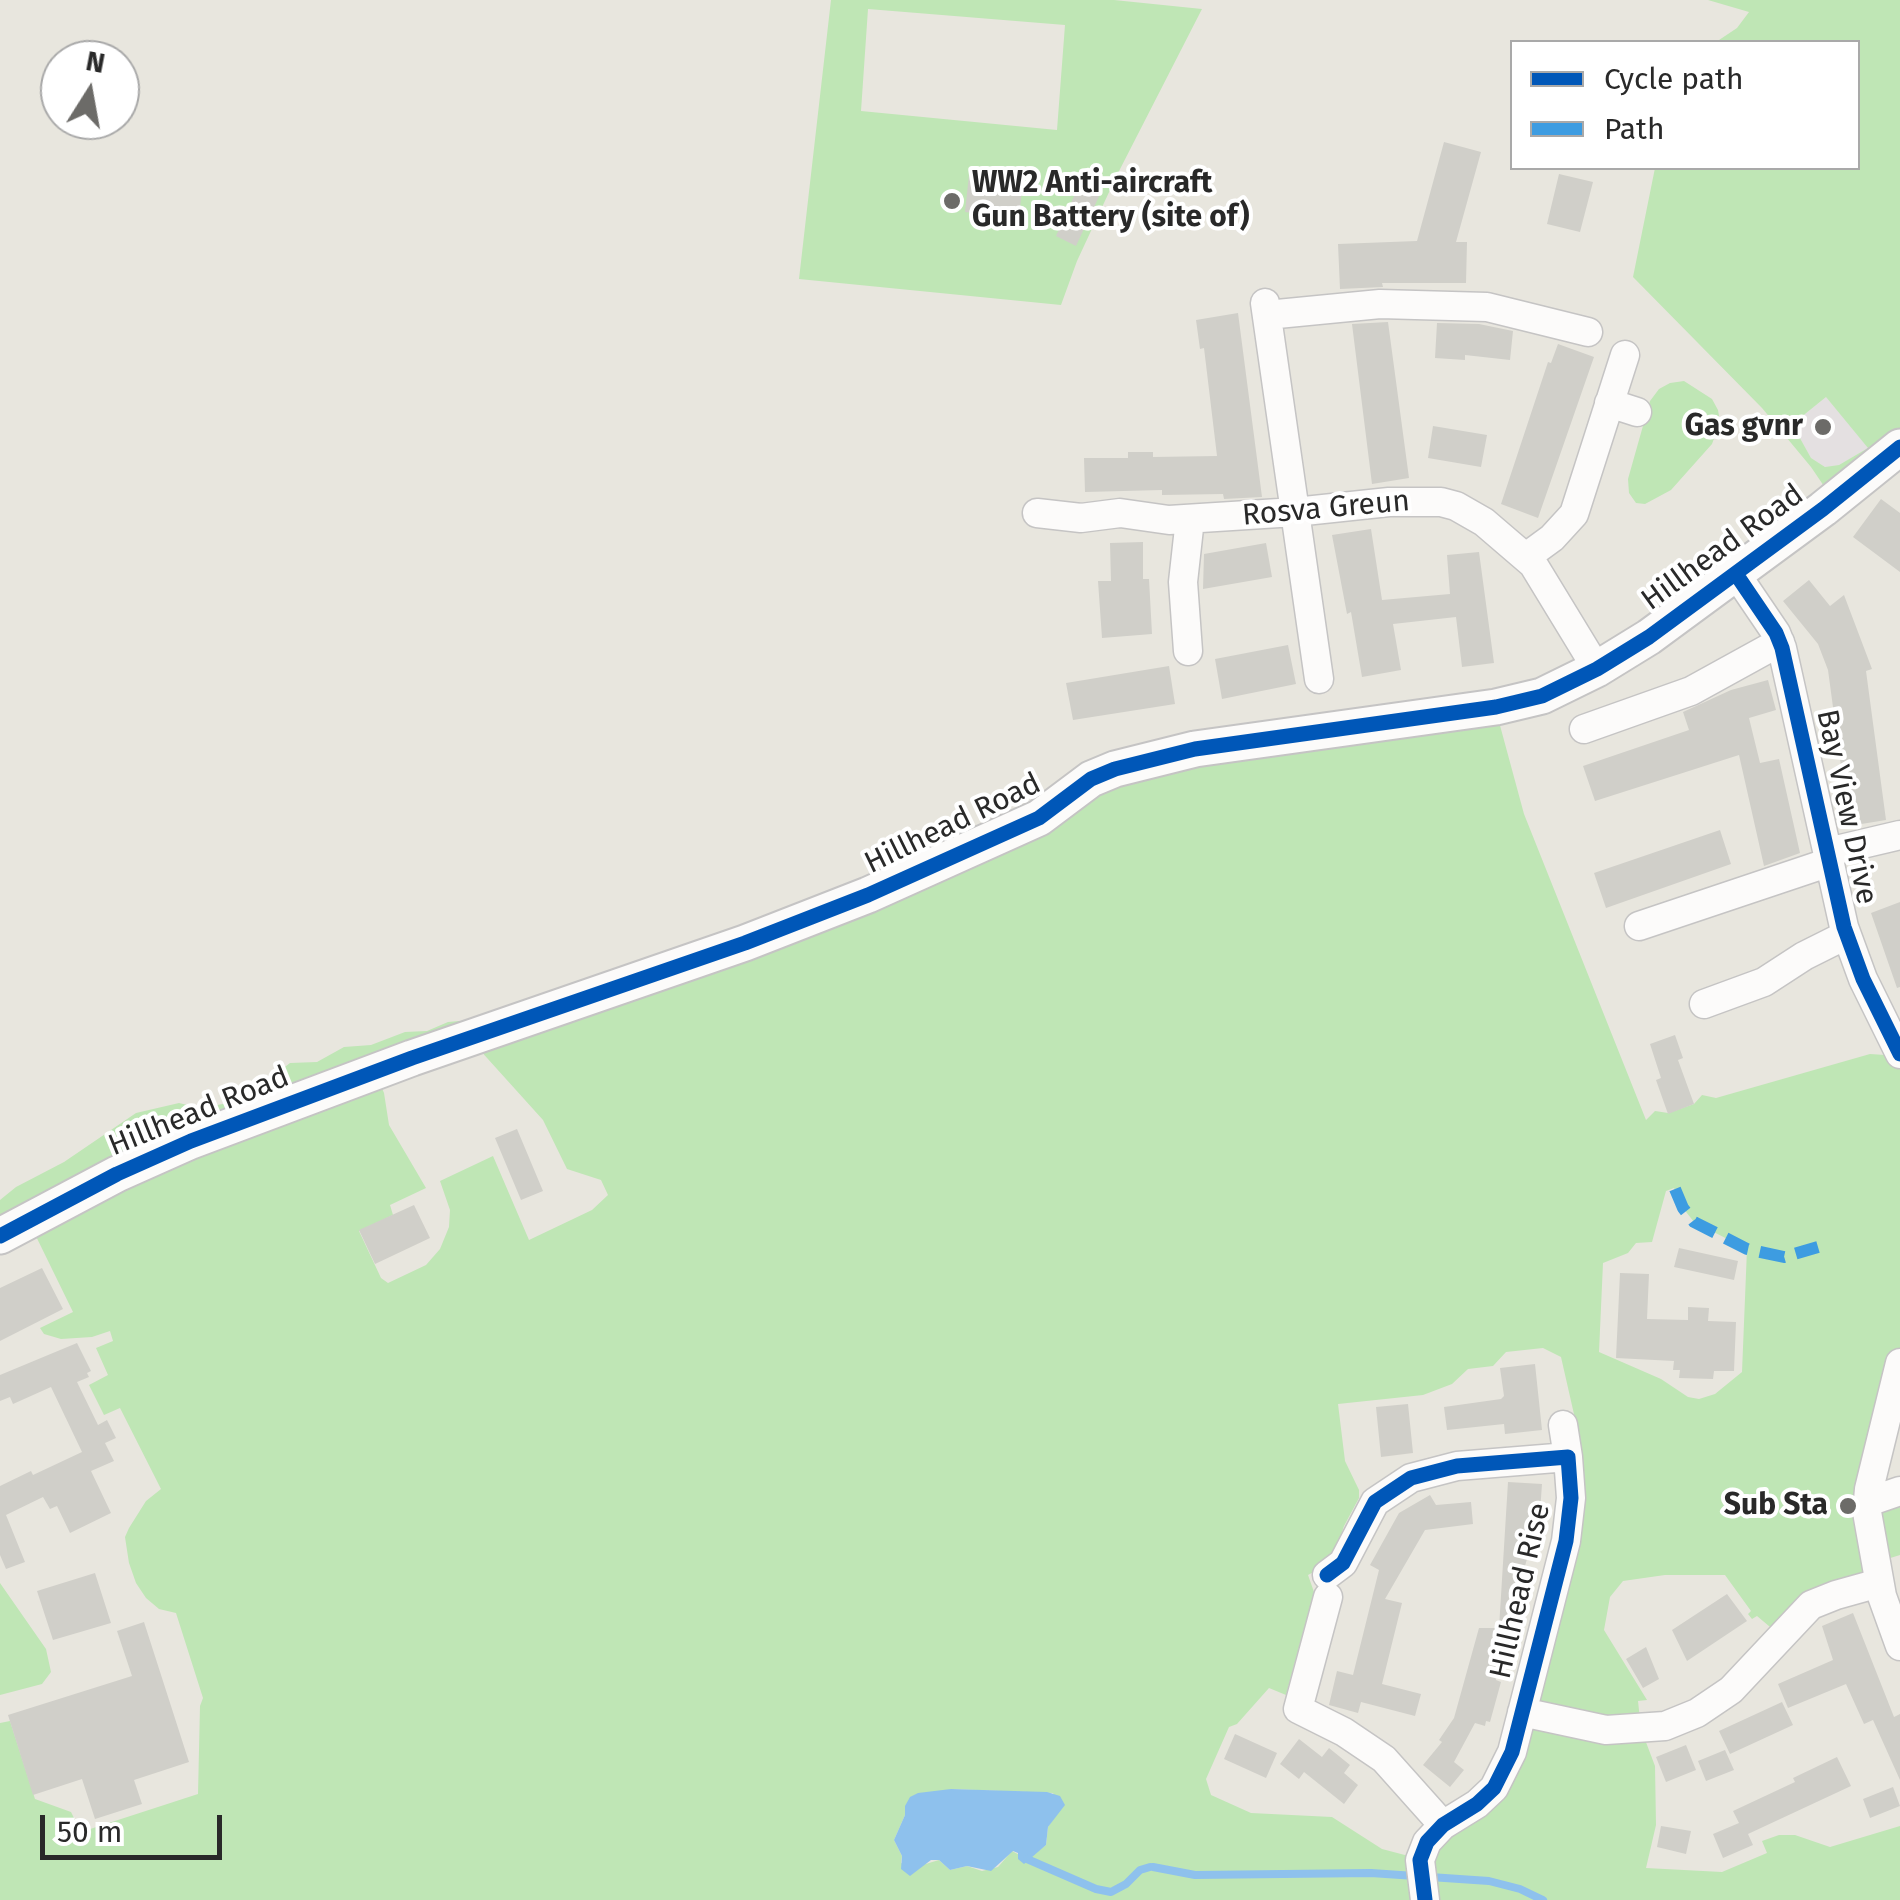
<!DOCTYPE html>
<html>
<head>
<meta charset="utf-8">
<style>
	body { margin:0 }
	#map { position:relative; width:1900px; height:1900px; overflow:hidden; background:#e8e6de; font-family:"Fira Sans",sans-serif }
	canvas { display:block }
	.legend { position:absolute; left:1510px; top:40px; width:350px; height:130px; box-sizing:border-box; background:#fff; border:2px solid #a9a9a9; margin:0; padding:12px 18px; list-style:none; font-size:30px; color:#292929 }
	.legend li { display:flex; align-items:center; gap:20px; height:50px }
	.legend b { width:50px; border:2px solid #a9a9a9 }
	.north { position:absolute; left:40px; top:40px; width:100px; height:100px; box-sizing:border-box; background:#fff; border:2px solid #a9a9a9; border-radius:50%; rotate:11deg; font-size:28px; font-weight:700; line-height:40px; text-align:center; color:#292929 }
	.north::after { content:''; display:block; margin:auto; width:35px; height:45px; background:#6c6b68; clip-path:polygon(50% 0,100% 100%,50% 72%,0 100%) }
	.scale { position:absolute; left:40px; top:1815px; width:182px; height:45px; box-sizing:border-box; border:5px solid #292929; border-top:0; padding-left:12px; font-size:30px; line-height:35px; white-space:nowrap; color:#292929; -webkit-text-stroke:8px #fff; paint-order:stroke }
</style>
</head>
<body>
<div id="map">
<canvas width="1900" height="1900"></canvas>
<ul class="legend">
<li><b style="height:12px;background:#0057b8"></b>Cycle path</li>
<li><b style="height:12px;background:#3d9ce1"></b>Path</li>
</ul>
<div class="north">N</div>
<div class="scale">50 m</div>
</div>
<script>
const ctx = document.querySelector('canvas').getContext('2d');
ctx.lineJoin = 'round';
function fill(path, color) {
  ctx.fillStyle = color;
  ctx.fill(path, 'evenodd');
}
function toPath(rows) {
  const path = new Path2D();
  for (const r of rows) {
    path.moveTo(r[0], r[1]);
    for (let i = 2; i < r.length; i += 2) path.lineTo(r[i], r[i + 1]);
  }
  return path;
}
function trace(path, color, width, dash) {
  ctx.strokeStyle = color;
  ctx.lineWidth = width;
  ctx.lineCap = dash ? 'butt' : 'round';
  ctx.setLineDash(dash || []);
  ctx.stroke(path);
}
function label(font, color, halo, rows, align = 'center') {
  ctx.font = font + ' "Fira Sans",sans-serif';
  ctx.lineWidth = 8;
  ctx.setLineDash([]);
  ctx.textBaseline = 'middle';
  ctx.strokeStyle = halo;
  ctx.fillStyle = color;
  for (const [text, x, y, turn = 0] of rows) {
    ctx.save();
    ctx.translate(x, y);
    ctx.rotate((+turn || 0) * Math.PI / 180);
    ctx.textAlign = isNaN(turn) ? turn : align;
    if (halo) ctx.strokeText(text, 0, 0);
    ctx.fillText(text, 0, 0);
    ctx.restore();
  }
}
const industrial = toPath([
	[1826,397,1869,448,1839,465,1825,467,1811,458,1796,431,1800,418]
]);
const green = toPath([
	[831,0,1114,0,1202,9,1117,175,1077,261,1061,305,799,279],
	[868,9,1065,25,1057,130,861,111],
	[1708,0,1900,0,1900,442,1832,498,1811,467,1762,408,1633,277,1655,168,1858,168,1858,42,1716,42,1737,28,1749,12],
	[1826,397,1868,448,1839,465,1825,467,1811,458,1796,431,1800,418],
	[1684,381,1712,399,1718,410,1720,422,1712,444,1671,490,1645,504,1636,503,1629,493,1628,479,1650,401,1659,389,1670,383],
	[1495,707,1524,814,1646,1120,1655,1111,1668,1113,1694,1104,1702,1095,1716,1098,1870,1054,1900,1056,1900,1360,1868,1488,1900,1492,1900,1555,1874,1563,1878,1582,1782,1637,1757,1616,1752,1619,1748,1614,1751,1611,1725,1575,1665,1575,1623,1581,1610,1597,1604,1630,1647,1700,1638,1701,1641,1729,1655,1766,1656,1825,1646,1868,1722,1872,1767,1853,1762,1841,1779,1835,1795,1835,1830,1847,1900,1826,1900,1900,0,1900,0,1723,10,1721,35,1799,71,1812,81,1832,198,1794,200,1706,203,1698,176,1613,159,1609,146,1598,136,1583,129,1563,125,1537,129,1528,146,1501,161,1489,120,1408,104,1415,89,1385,108,1375,96,1348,113,1341,110,1331,92,1337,61,1339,44,1334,40,1328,73,1312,29,1222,0,1235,0,1200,16,1187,64,1162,136,1113,179,1103,200,1108,234,1102,251,1093,290,1063,317,1062,344,1047,371,1045,405,1032,427,1031,448,1022,459,1021,462,1023,375,1072,384,1093,389,1125,426,1188,390,1205,393,1215,359,1231,381,1278,388,1283,426,1265,440,1249,449,1227,450,1210,440,1181,493,1156,529,1240,592,1210,608,1195,601,1180,567,1169,543,1120,469,1038,604,991,1082,787],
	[1674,1188,1683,1208,1694,1222,1747,1249,1742,1372,1715,1394,1699,1399,1688,1397,1661,1379,1599,1352,1603,1263,1628,1253,1636,1243,1652,1242,1666,1191],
	[1543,1348,1561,1357,1576,1423,1507,1769,1420,1859,1382,1849,1332,1817,1251,1813,1211,1795,1206,1779,1229,1727,1237,1724,1269,1688,1286,1695,1314,1592,1308,1575,1332,1562,1344,1526,1359,1498,1359,1490,1345,1461,1338,1404,1423,1395,1452,1384,1468,1369,1493,1366,1506,1352],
	[951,1789,1053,1793,1060,1809,1048,1827,1046,1845,1027,1859,1012,1851,998,1867,982,1871,967,1866,950,1870,939,1860,919,1866,901,1863,902,1856,894,1840,905,1815],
	[0,1583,46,1649,51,1672,42,1684,0,1695]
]);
const water = toPath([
	[951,1789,1047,1792,1060,1796,1065,1805,1048,1827,1046,1845,1024,1864,1018,1859,1018,1853,1013,1851,991,1871,967,1866,950,1870,939,1860,931,1860,910,1876,901,1869,902,1856,894,1840,905,1815,905,1806,910,1797,918,1793]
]);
const stream = toPath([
	[1027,1859,1096,1889,1111,1892,1126,1884,1140,1870,1150,1867],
	[1153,1867,1195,1875,1371,1873,1489,1881,1520,1889,1543,1900]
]);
const building = toPath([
	[1444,142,1481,152,1456,242,1467,242,1466,283,1382,283,1383,287,1340,289,1338,244,1417,241],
	[1559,174,1593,182,1580,232,1547,224],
	[969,175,1023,180,1019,218,965,212],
	[1081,181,1102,190,1076,246,1056,236],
	[1238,313,1262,497,1224,499,1223,494,1162,495,1162,490,1085,492,1084,458,1128,458,1128,452,1153,452,1153,457,1217,456,1204,348,1200,349,1196,320],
	[1388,322,1409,478,1372,484,1352,324],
	[1437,323,1479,324,1513,331,1510,360,1465,355,1465,360,1435,358],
	[1558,344,1594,357,1538,518,1501,504,1548,362,1551,363],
	[1433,426,1487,435,1481,467,1428,458],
	[1881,499,1900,513,1900,572,1853,537],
	[1371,529,1382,600,1450,594,1447,555,1479,552,1494,663,1462,667,1456,617,1393,624,1401,670,1362,677,1351,612,1347,614,1332,535],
	[1143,542,1143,579,1149,579,1152,634,1102,638,1098,581,1111,581,1110,543],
	[1266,543,1272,577,1203,589,1204,554],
	[1809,580,1830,606,1844,595,1872,669,1866,671,1886,820,1849,826,1828,670,1818,644,1783,601],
	[1288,645,1296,684,1222,699,1215,659],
	[1169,666,1175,704,1073,720,1066,683],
	[1768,680,1776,710,1749,718,1760,763,1779,759,1800,853,1764,866,1739,755,1595,801,1583,766,1689,730,1683,712,1731,690],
	[1720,830,1731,864,1606,908,1594,873],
	[1900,902,1900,987,1897,988,1871,913],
	[1675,1035,1683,1058,1678,1060,1694,1104,1668,1114,1656,1080,1661,1078,1650,1044],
	[517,1129,543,1191,521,1200,495,1138],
	[414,1205,430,1238,375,1264,359,1230],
	[1679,1248,1738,1261,1734,1280,1674,1267],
	[42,1268,63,1309,0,1341,0,1288],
	[1620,1273,1649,1274,1647,1319,1688,1320,1688,1307,1709,1308,1708,1321,1736,1322,1734,1371,1714,1371,1713,1379,1679,1378,1680,1370,1673,1370,1674,1361,1616,1358],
	[77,1343,91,1371,87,1373,89,1377,77,1382,98,1425,107,1420,116,1438,105,1443,114,1461,91,1471,111,1513,70,1533,57,1506,50,1509,43,1497,6,1515,25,1562,6,1569,0,1555,0,1486,31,1471,33,1475,82,1452,51,1387,13,1404,10,1397,0,1401,0,1375],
	[1535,1364,1542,1430,1505,1434,1504,1424,1447,1430,1444,1407,1501,1399,1504,1396,1500,1368],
	[1408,1404,1413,1453,1381,1457,1376,1407],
	[1508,1482,1542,1484,1540,1512,1495,1674,1496,1680,1501,1682,1490,1722,1486,1721,1485,1726,1475,1723,1454,1762,1464,1770,1450,1787,1423,1765,1442,1742,1439,1740,1454,1718,1479,1628,1499,1628],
	[1430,1495,1436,1505,1471,1502,1473,1524,1425,1530,1385,1599,1402,1603,1382,1684,1421,1694,1415,1716,1361,1702,1358,1713,1329,1705,1337,1671,1353,1675,1379,1570,1370,1565,1399,1513],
	[95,1573,111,1623,53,1640,37,1591],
	[1727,1594,1747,1621,1687,1661,1672,1630],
	[1853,1613,1894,1717,1900,1714,1900,1780,1873,1720,1864,1724,1846,1684,1788,1708,1778,1684,1833,1660,1822,1626],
	[144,1622,189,1762,134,1780,142,1804,95,1819,82,1779,33,1795,8,1715,132,1676,117,1631],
	[1646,1647,1659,1679,1643,1688,1626,1659],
	[1782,1702,1793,1725,1730,1754,1719,1731],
	[1235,1734,1277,1753,1266,1778,1224,1759],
	[1299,1739,1322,1757,1329,1748,1350,1765,1344,1773,1358,1785,1344,1804,1304,1772,1299,1779,1280,1764],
	[1686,1745,1696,1770,1666,1782,1656,1757],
	[1725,1750,1734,1770,1706,1781,1698,1761],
	[1837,1757,1851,1786,1748,1834,1753,1845,1723,1858,1713,1834,1739,1823,1733,1811,1795,1782,1793,1778],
	[1893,1787,1900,1806,1870,1818,1863,1799],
	[1661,1826,1691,1831,1686,1854,1657,1847]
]);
const minor = toPath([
	[1265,303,1319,679],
	[1267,315,1380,304,1487,307,1588,332],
	[1609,403,1637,412],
	[1037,513,1081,518,1120,513,1169,520,1295,512,1389,502,1441,502,1456,506,1484,522,1533,564,1597,669],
	[1526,557,1552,538,1574,514,1625,355],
	[1736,574,1776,633,1782,648,1844,927,1863,979,1900,1054],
	[1188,651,1183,582,1190,519],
	[1584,729,1691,691,1780,642],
	[1828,852,1900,835],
	[1639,926,1830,862],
	[1704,1004,1764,982,1804,956,1846,935],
	[1900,1363,1869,1489,1867,1512,1882,1596,1900,1646],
	[1563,1425,1568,1457],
	[1868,1502,1900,1491],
	[1327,1575,1343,1563,1375,1502,1411,1478,1457,1466,1568,1457,1571,1498,1566,1541,1512,1752,1494,1788,1477,1804,1443,1825,1427,1842,1420,1860,1425,1900],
	[1328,1597,1298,1709,1344,1732,1384,1759,1443,1825],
	[1522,1712,1606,1730,1665,1726,1697,1713,1731,1690,1811,1605,1836,1595,1879,1583]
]);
const tertiary = toPath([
	[0,1236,117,1174,191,1141,412,1058,745,943,868,895,1039,818,1091,779,1115,769,1195,749,1496,707,1542,696,1597,669,1649,637,1823,509,1900,447]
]);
const quiet = toPath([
	[1675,1189,1683,1208,1694,1222,1747,1249,1784,1257,1818,1247]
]);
const cycleway = toPath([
	[1736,574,1776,633,1782,648,1844,927,1863,979,1900,1054],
	[0,1236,117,1174,191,1141,412,1058,745,943,868,895,1039,818,1091,779,1115,769,1195,749,1496,707,1542,696,1597,669,1649,637,1823,509,1900,447],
	[1327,1575,1343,1563,1375,1502,1411,1478,1457,1466,1568,1457,1571,1498,1566,1541,1512,1752,1494,1788,1477,1804,1443,1825,1427,1842,1420,1860,1425,1900]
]);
const markers = [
	[952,201,10,"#6c6b68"],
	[1823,427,10,"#6c6b68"],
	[1848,1506,10,"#6c6b68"]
];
const poiNames = [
	["WW2 Anti-aircraft",972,184,"left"],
	["Gun Battery (site of)",972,218,"left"],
	["Gas gvnr",1803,427],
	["Sub Sta",1828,1506]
];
const streetNames = [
	["Rosva Greun",1326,509,-5],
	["Hillhead Road",1723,548,-36],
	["Bay View Drive",1846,807,78],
	["Hillhead Road",953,824,-26],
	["Hillhead Road",199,1112,-22],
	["Hillhead Rise",1521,1591,-77]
];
fill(industrial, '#e4e0e1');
fill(green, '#bfe6b5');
fill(water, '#8ec1ed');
trace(stream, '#8ec1ed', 8);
fill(building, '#d0cfc9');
trace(minor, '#c5c4c4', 31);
trace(tertiary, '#c5c4c4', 39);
trace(minor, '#fcfbfa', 28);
trace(tertiary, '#fcfbfa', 35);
trace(quiet, '#3d9ce1', 12, [25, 12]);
trace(cycleway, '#0057b8', 15);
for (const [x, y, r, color] of markers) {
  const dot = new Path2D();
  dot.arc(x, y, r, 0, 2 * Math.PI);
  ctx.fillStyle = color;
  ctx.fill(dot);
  trace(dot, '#fff', 4);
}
label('bold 30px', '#292929', '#fff', poiNames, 'right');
label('30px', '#292929', '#fff', streetNames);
</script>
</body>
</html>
